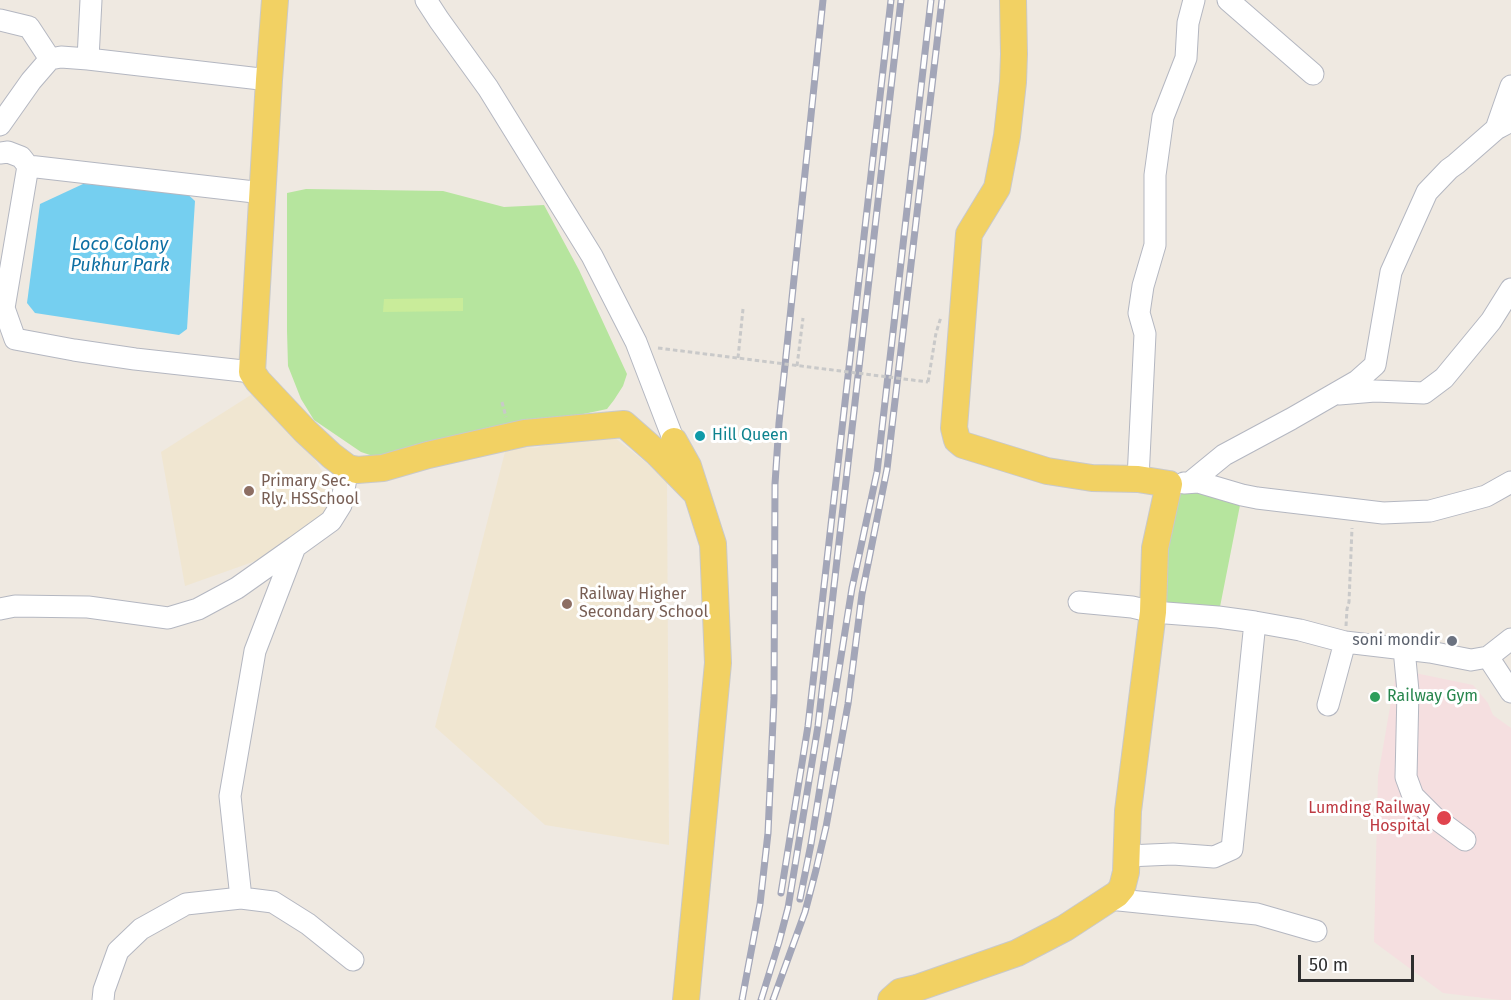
<!DOCTYPE html>
<html>
<head>
<meta charset="utf-8">
<style>
	body { margin:0 }
	#map { position:relative; width:1511px; height:1000px; overflow:hidden; background:#efe9e1; font-family:"Fira Sans",sans-serif }
	canvas { display:block }
	.scale { position:absolute; left:1298px; top:955px; width:116px; height:27px; box-sizing:border-box; border:3px solid #2e2e2e; border-top:0; padding-left:8px; font-size:18px; line-height:21px; white-space:nowrap; color:#2e2e2e; -webkit-text-stroke:4px #fff; paint-order:stroke }
</style>
</head>
<body>
<div id="map">
<canvas width="1511" height="1000"></canvas>
<div class="scale">50 m</div>
</div>
<script>
const ctx = document.querySelector('canvas').getContext('2d');
ctx.lineJoin = 'round';
function fill(path, color) {
  ctx.fillStyle = color;
  ctx.fill(path, 'evenodd');
}
function toPath(rows) {
  const path = new Path2D();
  for (const r of rows) {
    path.moveTo(r[0], r[1]);
    for (let i = 2; i < r.length; i += 2) path.lineTo(r[i], r[i + 1]);
  }
  return path;
}
function trace(path, color, width, dash) {
  ctx.strokeStyle = color;
  ctx.lineWidth = width;
  ctx.lineCap = dash ? 'butt' : 'round';
  ctx.setLineDash(dash || []);
  ctx.stroke(path);
}
function label(font, color, halo, rows, align = 'center') {
  ctx.font = font + ' "Fira Sans",sans-serif';
  ctx.lineWidth = 6;
  ctx.setLineDash([]);
  ctx.textBaseline = 'middle';
  ctx.strokeStyle = halo;
  ctx.fillStyle = color;
  for (const [text, x, y, turn = 0] of rows) {
    ctx.save();
    ctx.translate(x, y);
    ctx.rotate((+turn || 0) * Math.PI / 180);
    ctx.textAlign = isNaN(turn) ? turn : align;
    if (halo) ctx.strokeText(text, 0, 0);
    ctx.fillText(text, 0, 0);
    ctx.restore();
  }
}
const education = toPath([
	[254,393,312,455,327,479,332,503,295,547,185,586,161,452],
	[586,434,615,438,643,460,667,482,669,845,545,825,435,727,507,444,535,448]
]);
const medical = toPath([
	[1396,673,1415,673,1473,685,1488,703,1493,715,1511,728,1511,1000,1500,1000,1443,993,1374,942,1378,776]
]);
const green = toPath([
	[306,189,443,191,504,207,544,205,579,270,627,374,623,386,614,400,607,409,385,456,370,455,361,452,314,420,301,399,288,366,287,331,287,193],
	[1169,484,1242,495,1218,617,1153,612]
]);
const pitch = toPath([
	[463,298,463,311,383,312,384,299]
]);
const water = toPath([
	[83,184,181,188,195,201,187,329,179,335,35,313,27,303,40,204]
]);
const path = toPath([
	[738,358,743,309],
	[797,366,803,318],
	[928,382,936,333,941,317],
	[502,402,506,417],
	[1346,626,1347,609,1349,602,1352,528]
]);
const minor = toPath([
	[426,0,439,20,488,88,592,256,636,342,674,441],
	[1228,0,1313,74],
	[0,20,29,27,50,59],
	[88,59,91,0],
	[0,125,31,81,50,59,61,57,88,59,269,80],
	[1496,129,1511,86],
	[0,153,8,152,21,157,28,166,263,193],
	[28,166,4,308,15,339,74,350,135,359,252,372],
	[1339,394,1375,391,1424,393,1444,378,1491,321,1511,289],
	[1138,479,1145,334,1139,313,1143,286,1155,245,1155,175,1163,117,1186,58,1188,23,1194,0],
	[1191,482,1224,455,1291,419,1357,381,1375,365,1391,272,1427,192,1449,169,1456,164,1496,129,1511,121],
	[1184,483,1198,482,1242,495,1257,498,1383,513,1430,511,1486,496,1511,482],
	[1079,602,1132,607,1153,612,1218,617,1255,622,1300,630,1345,642,1430,652,1471,660,1488,657,1511,639],
	[0,609,15,606,88,607,168,618,198,609,237,588,295,547],
	[1404,649,1408,691,1406,777,1413,796,1434,817,1465,840],
	[1488,657,1511,692],
	[1328,705,1345,642],
	[1127,856,1173,854,1214,857,1232,849,1255,622],
	[241,898,230,796,255,651,295,547,331,521,341,505,348,468],
	[1109,899,1257,914,1316,931],
	[103,1000,104,990,118,951,141,929,186,904,241,898,273,902,308,924,353,960]
]);
const major = toPath([
	[275,0,269,80,252,372,258,381,305,431,332,456,348,468,357,470,383,468,428,455,525,433,624,424,657,453,697,494],
	[674,441,688,466,713,544,718,663,686,1000],
	[891,1000,900,992,917,988,1017,953,1065,928,1117,894,1122,888,1126,872,1128,811,1153,612,1155,548,1169,484,1138,479,1092,478,1047,471,963,445,957,440,954,428,969,234,997,188,1007,136,1013,82,1014,54,1013,0]
]);
const rail = toPath([
	[781,893,808,726,891,0],
	[800,899,811,844,852,588,877,472,931,0],
	[742,1000,760,904,768,833,774,698,775,484,779,423,823,0],
	[761,1000,779,942,788,908,818,726,901,0],
	[773,1000,805,912,816,870,826,827,848,704,862,594,887,469,942,0]
]);
const pathBridge = toPath([
	[658,348,928,382]
]);
const markers = [
	[700,436,6,"#0f9aa8"],
	[249,491,6,"#8d6e63"],
	[567,604,6,"#8d6e63"],
	[1452,641,6,"#6b7280"],
	[1375,697,6,"#2e9e5b"],
	[1444,818,8,"#e0444e"]
];
const cultureNames = [
	["Hill Queen",712,436]
];
const educationNames = [
	["Primary Sec.",261,482],
	["Rly. HSSchool",261,500],
	["Railway Higher",579,595],
	["Secondary School",579,613]
];
const worshipNames = [
	["soni mondir",1440,641]
];
const leisureNames = [
	["Railway Gym",1387,697]
];
const healthNames = [
	["Lumding Railway",1430,809],
	["Hospital",1430,827]
];
const waterNames = [
	["Loco Colony",120,245],
	["Pukhur Park",120,266]
];
fill(education, '#f0e6d1');
fill(medical, '#f5dfe0');
fill(green, '#b6e59e');
fill(pitch, '#c9ec9a');
fill(water, '#75cff0');
trace(minor, '#b4b7c1', 23);
trace(major, '#c9c9c9', 28);
trace(path, '#c9c9c9', 3, [4.5, 3]);
trace(minor, '#fff', 21);
trace(major, '#f2d163', 26);
trace(rail, '#a3a6b8', 7);
trace(rail, '#fff', 4.5, [14]);
trace(pathBridge, '#c9c9c9', 3, [4.5, 3]);
for (const [x, y, r, color] of markers) {
  const dot = new Path2D();
  dot.arc(x, y, r, 0, 2 * Math.PI);
  ctx.fillStyle = color;
  ctx.fill(dot);
  trace(dot, '#fff', 2);
}
label('16px', '#0d838f', '#fff', cultureNames, 'left');
label('16px', '#785e54', '#fff', educationNames, 'left');
label('16px', '#5b616d', '#fff', worshipNames, 'right');
label('16px', '#27864d', '#fff', leisureNames, 'left');
label('16px', '#be3a42', '#fff', healthNames, 'right');
label('italic 18px', '#0d6fa3', '#fff', waterNames);
</script>
</body>
</html>
